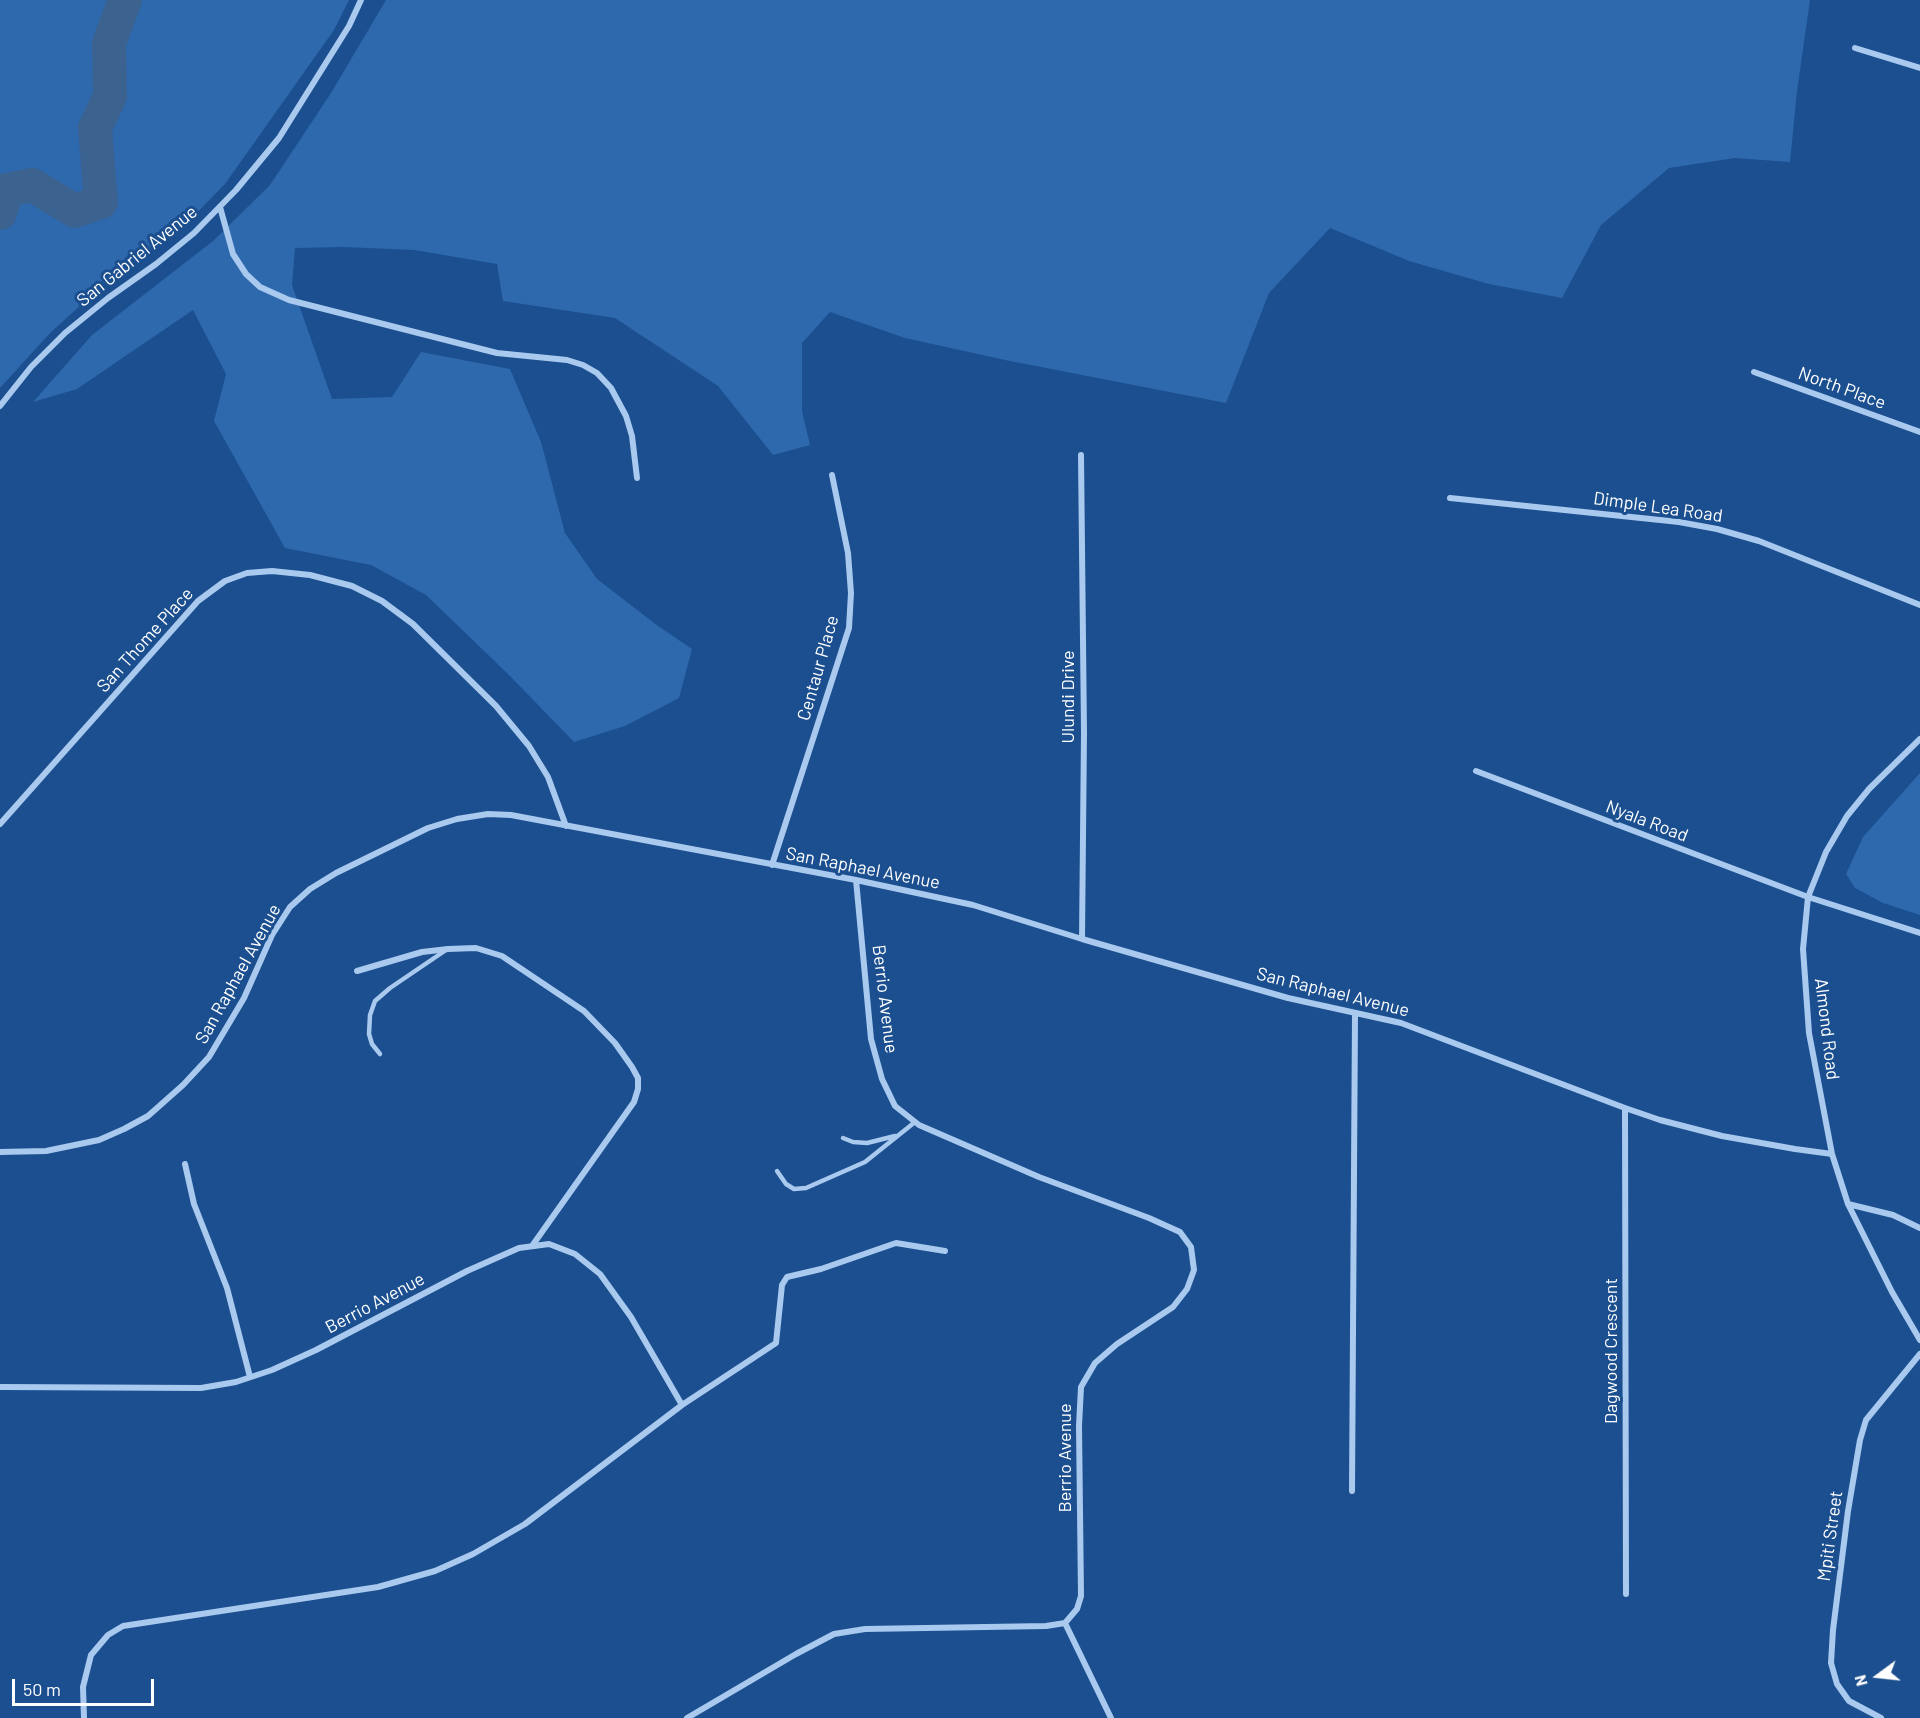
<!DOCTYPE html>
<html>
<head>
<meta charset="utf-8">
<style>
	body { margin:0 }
	#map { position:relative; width:1920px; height:1718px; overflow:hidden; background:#1b4f8f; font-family:Barlow,sans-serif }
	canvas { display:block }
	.north { position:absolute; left:1848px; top:1646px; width:60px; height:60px; -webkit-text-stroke:4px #1b4f8f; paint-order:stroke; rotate:255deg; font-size:16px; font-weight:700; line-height:24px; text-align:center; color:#fff }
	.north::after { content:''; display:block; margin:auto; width:21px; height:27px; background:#fff; clip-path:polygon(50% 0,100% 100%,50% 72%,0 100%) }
	.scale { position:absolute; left:12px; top:1679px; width:142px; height:27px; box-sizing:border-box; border:3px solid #fff; border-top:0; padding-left:8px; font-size:18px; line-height:21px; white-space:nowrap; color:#fff; -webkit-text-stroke:4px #1b4f8f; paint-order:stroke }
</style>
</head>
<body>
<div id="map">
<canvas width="1920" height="1718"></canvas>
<div class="north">N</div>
<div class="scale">50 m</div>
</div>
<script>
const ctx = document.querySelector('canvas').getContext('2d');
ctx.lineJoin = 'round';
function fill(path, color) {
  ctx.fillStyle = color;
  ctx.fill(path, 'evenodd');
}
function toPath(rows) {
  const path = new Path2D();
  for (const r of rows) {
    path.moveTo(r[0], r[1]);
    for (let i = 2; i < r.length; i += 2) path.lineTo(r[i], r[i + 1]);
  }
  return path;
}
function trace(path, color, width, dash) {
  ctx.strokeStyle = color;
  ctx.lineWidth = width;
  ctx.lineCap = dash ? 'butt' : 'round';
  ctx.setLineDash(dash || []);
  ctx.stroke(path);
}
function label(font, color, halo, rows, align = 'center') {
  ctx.font = font + ' Barlow,sans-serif';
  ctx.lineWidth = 6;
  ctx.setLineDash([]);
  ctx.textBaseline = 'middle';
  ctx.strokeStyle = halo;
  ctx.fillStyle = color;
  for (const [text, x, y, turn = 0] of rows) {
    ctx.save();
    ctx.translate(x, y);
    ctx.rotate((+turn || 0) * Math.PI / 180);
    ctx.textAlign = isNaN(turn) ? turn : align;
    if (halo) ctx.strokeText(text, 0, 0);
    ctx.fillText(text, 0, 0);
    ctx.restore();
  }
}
const green = toPath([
	[0,0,349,0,334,30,225,184,176,234,110,279,51,332,0,388],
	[386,0,1810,0,1797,91,1790,162,1735,158,1669,168,1601,225,1562,298,1489,284,1409,261,1330,228,1269,293,1226,403,1005,360,905,338,830,312,802,343,802,411,810,445,773,455,718,386,615,318,503,301,497,264,414,250,344,247,295,248,292,285,332,399,392,397,421,352,510,369,541,442,565,533,597,579,658,626,692,649,679,698,625,726,574,742,509,675,426,595,371,565,285,548,214,421,226,374,193,310,77,389,33,402,92,335,213,241,270,185,331,93],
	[1920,773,1920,915,1883,903,1855,888,1846,874,1863,837]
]);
const river = toPath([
	[0,213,7,190,32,185,75,211,101,202,95,128,110,96,109,43,125,0]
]);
const service = toPath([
	[380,1054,372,1044,369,1034,370,1015,375,1001,390,988,446,950],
	[843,1138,853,1142,867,1143,895,1136],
	[777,1171,786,1184,794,1189,806,1188,865,1162,915,1122]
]);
const minor = toPath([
	[1855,48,1920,68],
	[220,207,233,254,246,274,260,287,289,300,497,353,567,360,583,365,597,373,611,388,626,416,632,436,637,478],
	[1754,372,1920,432],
	[0,406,31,367,65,333,108,298,156,264,194,233,236,190,279,138,349,26,361,0],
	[1081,455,1084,733,1082,939],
	[1450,498,1679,522,1717,529,1759,541,1920,605],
	[1920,739,1869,789,1847,816,1826,852,1808,897,1803,949,1809,1033,1832,1154,1848,1204,1892,1292,1920,1340],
	[1476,771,1808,897,1920,933],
	[0,824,198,601,225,581,247,573,272,571,310,575,352,586,382,601,413,624,496,706,529,746,548,777,566,826],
	[772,865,849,628,851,593,848,553,832,475],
	[357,971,422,952,448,949,476,948,502,956,584,1011,615,1043,632,1067,638,1078,638,1089,634,1102,532,1246],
	[1625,1108,1626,1594],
	[0,1152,46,1151,99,1140,124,1129,148,1116,183,1085,209,1057,244,998,272,935,290,907,310,889,336,873,428,828,457,819,488,814,511,815,856,880,973,905,1082,939,1288,998,1401,1023,1625,1108,1660,1120,1722,1136,1795,1149,1832,1154],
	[185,1164,194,1204,227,1288,250,1377],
	[1848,1204,1893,1215,1920,1228],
	[0,1387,201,1388,236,1382,272,1370,316,1350,467,1271,519,1248,549,1244,575,1254,600,1274,631,1317,682,1405],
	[1352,1491,1355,1013],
	[1065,1623,1111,1718],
	[84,1718,83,1687,91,1655,108,1635,123,1626,378,1587,435,1571,473,1554,525,1524,682,1405,776,1343,782,1285,787,1277,821,1269,896,1243,945,1251],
	[687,1718,796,1654,834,1634,865,1629,1046,1626,1065,1623,1077,1609,1081,1596,1079,1426,1081,1387,1095,1363,1117,1344,1173,1307,1187,1289,1194,1270,1191,1247,1180,1232,1149,1218,1039,1177,919,1125,895,1106,882,1079,871,1039,856,880],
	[1881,1718,1849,1701,1837,1684,1831,1663,1833,1630,1848,1511,1860,1440,1866,1420,1920,1354]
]);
const streetNames = [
	["San Gabriel Avenue",137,256,-39],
	["North Place",1842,388,20],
	["Dimple Lea Road",1658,507,8],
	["San Thome Place",145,640,-48],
	["Centaur Place",818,668,-74],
	["Ulundi Drive",1068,697,-90],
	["Nyala Road",1647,821,21],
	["San Raphael Avenue",863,868,11],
	["San Raphael Avenue",238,974,-61],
	["San Raphael Avenue",1333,992,14],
	["Berrio Avenue",885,999,83],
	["Almond Road",1827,1029,83],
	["Berrio Avenue",375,1303,-28],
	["Dagwood Crescent",1611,1351,-90],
	["Berrio Avenue",1065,1458,-90],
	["Mpiti Street",1830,1536,-82]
];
fill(green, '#2e69ad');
trace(river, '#3c6290', 34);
trace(service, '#a9c9ee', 4.5);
trace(minor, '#a9c9ee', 6);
label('18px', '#fff', '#1b4f8f', streetNames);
</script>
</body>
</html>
